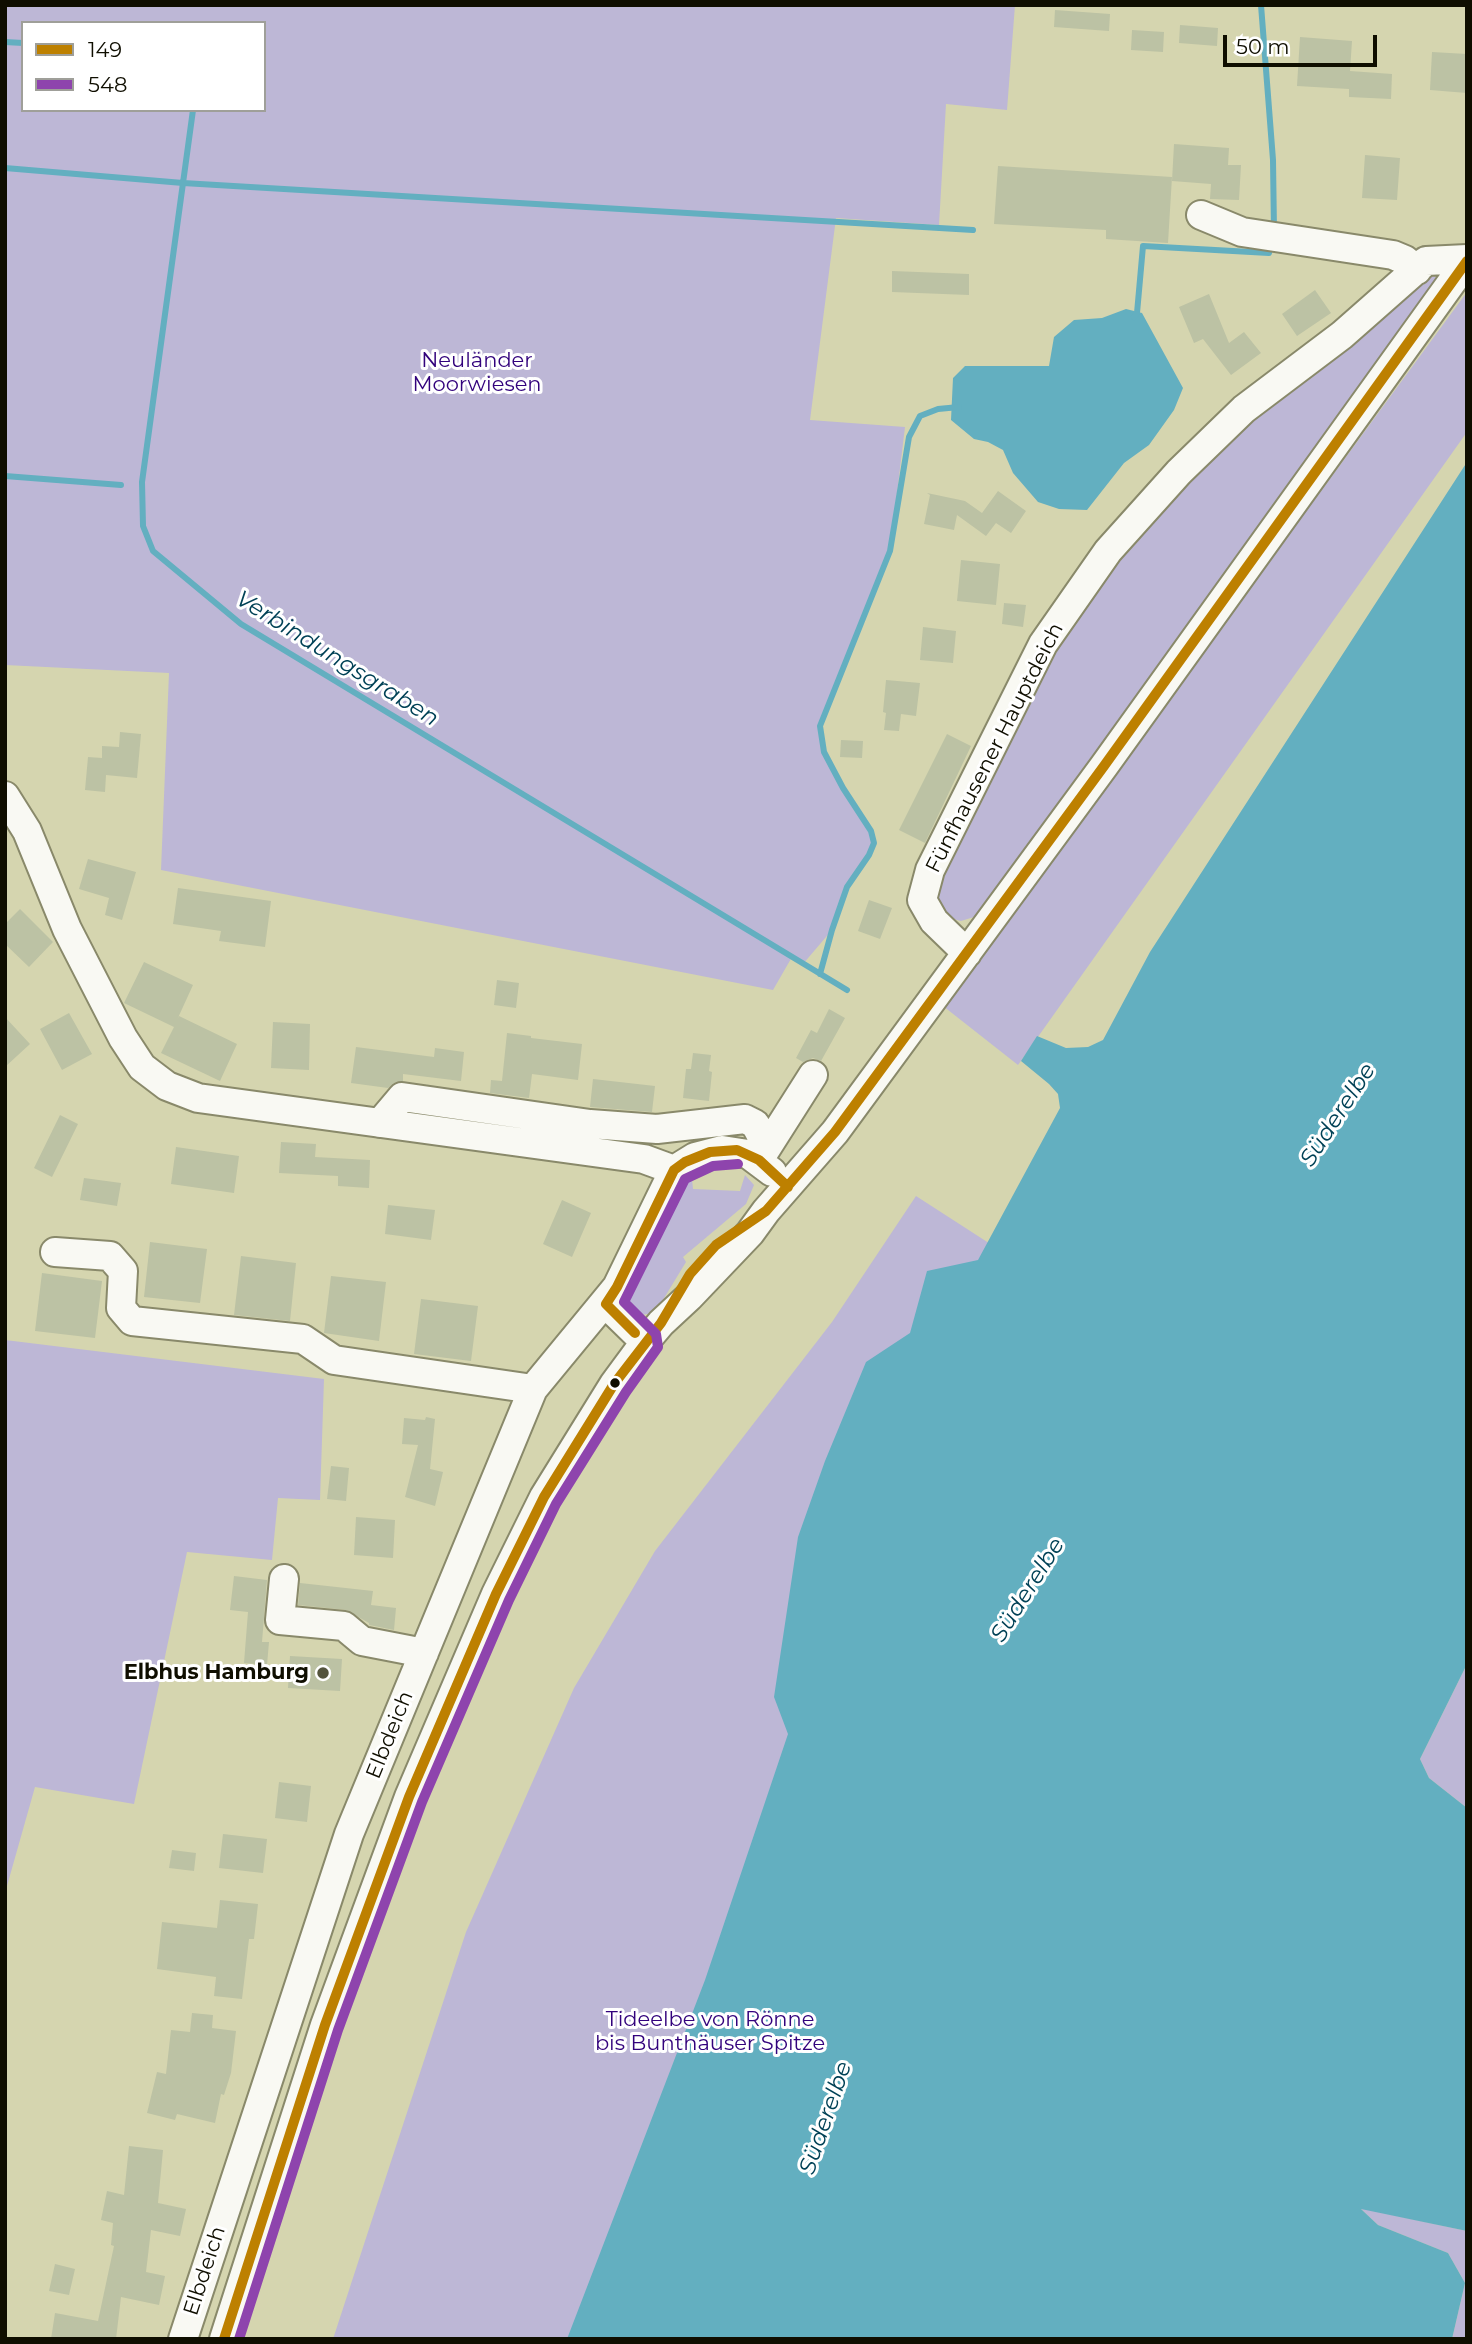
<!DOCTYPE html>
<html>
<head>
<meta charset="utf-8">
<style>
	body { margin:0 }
	#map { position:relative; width:1472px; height:2344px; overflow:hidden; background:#d5d5af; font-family:Montserrat,sans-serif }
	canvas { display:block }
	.frame { position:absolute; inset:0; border:7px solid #0f0e00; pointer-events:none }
	.legend { position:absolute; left:21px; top:21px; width:245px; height:91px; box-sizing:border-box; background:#fff; border:2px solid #9f9f99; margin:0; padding:9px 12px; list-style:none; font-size:21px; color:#0f0e00 }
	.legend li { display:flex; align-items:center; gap:14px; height:35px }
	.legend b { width:35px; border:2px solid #9f9f99 }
	.scale { position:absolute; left:1223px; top:35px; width:154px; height:32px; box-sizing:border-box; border:4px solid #0f0e00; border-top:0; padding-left:9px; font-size:21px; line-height:24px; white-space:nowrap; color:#0f0e00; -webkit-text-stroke:5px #fff; paint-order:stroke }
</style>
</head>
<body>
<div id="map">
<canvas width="1472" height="2344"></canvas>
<div class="frame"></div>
<ul class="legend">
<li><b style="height:9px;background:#bd8000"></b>149</li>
<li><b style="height:9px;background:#8e44ad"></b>548</li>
</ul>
<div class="scale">50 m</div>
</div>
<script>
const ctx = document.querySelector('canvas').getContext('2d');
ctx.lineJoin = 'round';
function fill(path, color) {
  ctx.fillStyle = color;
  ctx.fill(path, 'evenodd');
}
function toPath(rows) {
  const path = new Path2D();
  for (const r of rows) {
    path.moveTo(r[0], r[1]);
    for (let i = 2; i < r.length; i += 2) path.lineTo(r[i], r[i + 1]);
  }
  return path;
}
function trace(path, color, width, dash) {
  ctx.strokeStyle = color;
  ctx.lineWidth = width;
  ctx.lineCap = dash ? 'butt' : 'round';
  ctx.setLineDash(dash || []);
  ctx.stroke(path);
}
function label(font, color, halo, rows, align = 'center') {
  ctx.font = font + ' Montserrat,sans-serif';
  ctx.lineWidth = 6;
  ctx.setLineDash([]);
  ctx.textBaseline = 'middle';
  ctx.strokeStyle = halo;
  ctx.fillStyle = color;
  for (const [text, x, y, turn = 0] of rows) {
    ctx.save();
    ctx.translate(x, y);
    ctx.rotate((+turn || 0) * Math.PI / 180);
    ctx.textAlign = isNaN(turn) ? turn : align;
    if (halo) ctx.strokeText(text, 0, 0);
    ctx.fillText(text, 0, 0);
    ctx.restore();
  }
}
const green = toPath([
	[5,5,1015,5,1007,110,946,104,939,225,836,218,810,420,905,427,890,551,820,726,823,745,830,764,843,789,871,831,874,843,869,855,847,887,832,930,803,964,792,957,773,990,161,870,169,673,5,665],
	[23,23,264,23,264,110,23,110],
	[1427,275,1436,277,1434,291,974,917,961,921,942,916,935,893,1025,694,1109,564,1201,458],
	[1467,292,1467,432,1018,1065,943,1006],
	[745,1175,754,1185,746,1204,683,1257,686,1262,655,1313,641,1315,633,1311,626,1294,672,1193,692,1179,693,1189,740,1191],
	[916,1196,1249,1411,884,2339,333,2339,466,1932,574,1688,655,1551,832,1322],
	[5,1340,324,1379,320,1500,278,1498,272,1560,187,1552,134,1804,35,1787,5,1893],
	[1467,1664,1467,1808,1429,1778,1420,1759],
	[1360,2208,1467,2231,1467,2339,1452,2339,1465,2283,1448,2253,1378,2225]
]);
const water = toPath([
	[1126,309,1142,313,1183,388,1174,410,1149,445,1124,463,1087,510,1059,509,1038,502,1013,473,1003,450,988,442,974,439,951,420,953,378,965,366,1049,366,1054,337,1074,320,1102,318],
	[1467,462,1467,1664,1420,1759,1429,1778,1467,1808,1467,2231,1361,2209,1378,2225,1448,2253,1465,2283,1452,2339,567,2339,705,1980,788,1734,774,1697,798,1537,825,1461,866,1362,910,1333,927,1271,978,1260,1060,1108,1058,1094,1049,1084,1021,1061,1037,1036,1066,1048,1088,1047,1103,1040,1150,952]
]);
const stream = toPath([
	[1261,5,1273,160,1274,231],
	[5,42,23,43],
	[193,110,142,482,143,526,153,551,241,624,847,990],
	[5,168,183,183,973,230],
	[1134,317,1137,313,1143,246,1269,253,1271,244],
	[5,476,121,485],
	[820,974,832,930,847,887,869,855,874,843,871,831,843,788,824,752,820,726,890,551,909,437,920,416,938,409,959,407]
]);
const building = toPath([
	[1055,10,1110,14,1109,31,1054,27],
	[1180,25,1218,28,1217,46,1179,43],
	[1132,30,1164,32,1163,52,1131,50],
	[1300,37,1352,41,1350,71,1392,74,1391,99,1349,97,1349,89,1297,86],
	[1432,52,1467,54,1467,93,1430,90],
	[1174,144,1229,148,1228,165,1241,165,1239,200,1210,199,1211,184,1172,181],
	[1365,155,1400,158,1397,200,1362,198],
	[998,166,1172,177,1168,243,1106,239,1106,230,994,224],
	[892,271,969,274,969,295,892,292],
	[1315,290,1331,313,1297,336,1282,314],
	[1209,294,1229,343,1244,332,1261,353,1231,375,1203,339,1194,343,1179,307],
	[998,491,1026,511,1011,533,996,523,986,536,957,515,954,530,924,524,930,495,927,493,965,501,982,513],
	[961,560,1000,564,996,605,957,601],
	[1004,603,1026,605,1023,627,1002,624],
	[923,627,956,631,953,663,920,660],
	[886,680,920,683,916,716,901,714,899,731,884,730,886,713,883,712],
	[120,732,141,734,137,778,106,775,105,792,85,790,88,757,102,758,102,746,119,747],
	[947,734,971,746,925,843,899,830],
	[841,740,863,741,862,758,840,757],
	[88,859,136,872,122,920,105,915,109,898,79,889],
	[178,888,271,901,265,947,219,941,221,931,173,924],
	[869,900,892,908,880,939,858,931],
	[20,909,53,942,29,967,5,944,5,924],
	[144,962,193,985,177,1020,179,1016,237,1044,220,1081,161,1053,174,1027,124,1003],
	[497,980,519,983,516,1008,494,1005],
	[829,1009,845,1018,821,1061,813,1058,803,1062,796,1058,811,1030,817,1033],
	[69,1013,92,1054,62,1070,40,1029],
	[5,1017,30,1044,5,1067],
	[273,1022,310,1024,309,1070,271,1068],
	[507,1033,531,1036,531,1038,582,1044,578,1080,532,1074,529,1098,490,1093,491,1080,502,1081],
	[356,1047,434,1057,435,1048,464,1052,461,1081,403,1074,403,1081,396,1082,388,1088,351,1083],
	[693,1053,711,1055,709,1071,712,1072,709,1101,683,1098,686,1069,691,1069],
	[593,1079,655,1086,652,1112,590,1107],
	[60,1115,78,1124,52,1177,34,1168],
	[281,1142,316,1144,315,1157,370,1160,369,1188,338,1186,338,1176,279,1173],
	[176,1147,239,1156,234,1193,171,1184],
	[84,1178,121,1183,117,1206,80,1200],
	[562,1200,591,1213,572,1257,543,1244],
	[388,1205,435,1210,431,1240,385,1234],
	[150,1242,207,1249,200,1303,144,1297],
	[241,1256,296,1263,290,1321,234,1315],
	[42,1273,102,1281,95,1338,35,1331],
	[331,1276,386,1282,379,1341,324,1333],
	[421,1299,478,1306,471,1361,414,1354],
	[426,1417,435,1419,430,1469,443,1472,435,1506,405,1497,418,1445,402,1444,404,1418,425,1420],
	[331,1466,349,1468,346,1501,327,1499],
	[356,1517,395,1520,393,1558,354,1555],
	[234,1576,267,1580,262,1642,269,1642,267,1665,244,1663,248,1612,230,1610],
	[300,1583,373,1591,371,1605,396,1608,394,1630,369,1625,369,1623,346,1610,298,1605],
	[290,1656,342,1659,340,1691,288,1688],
	[279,1782,311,1786,307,1822,275,1818],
	[223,1834,267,1839,263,1873,219,1868],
	[172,1850,196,1853,194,1871,169,1868],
	[220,1900,258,1904,254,1939,249,1939,242,1999,214,1996,216,1977,157,1969,162,1922,217,1928],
	[192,2013,213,2015,212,2028,236,2031,231,2073,224,2095,221,2094,215,2123,177,2114,175,2120,147,2113,157,2072,166,2074,171,2030,190,2032],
	[129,2146,163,2150,158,2203,186,2209,180,2236,151,2230,146,2272,165,2276,159,2305,121,2297,116,2339,51,2339,55,2313,98,2321,114,2246,111,2245,113,2223,101,2220,107,2191,124,2195],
	[55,2264,75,2269,69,2295,49,2291]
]);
const minor = toPath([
	[1201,215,1242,232,1393,255,1405,260,1417,270],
	[5,796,27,831,67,929,123,1038,142,1067,167,1086,198,1098,644,1159,674,1170],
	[967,953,934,921,922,900,930,870,1043,644,1108,551,1179,472,1244,409,1342,335,1426,261,1467,259],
	[380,1123,402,1097,590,1124,657,1129,745,1119,755,1124,762,1137,759,1160],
	[759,1160,813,1075],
	[674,1170,695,1157,722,1150,748,1154,772,1172],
	[55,1252,110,1256,123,1271,121,1308,132,1321,303,1339,334,1360,533,1389],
	[606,1304,645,1342],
	[284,1579,280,1620,344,1626,362,1641,424,1653],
	[183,2339,349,1834,533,1389,617,1287,674,1170],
	[224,2339,325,2025,409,1797,496,1594,544,1497,614,1384,645,1342,661,1323,689,1297,750,1233,766,1211,835,1132,1104,766,1467,261]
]);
const bus1 = toPath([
	[635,1333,606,1304,617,1287,674,1170,685,1162,710,1152,737,1150,759,1160,788,1187],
	[224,2339,325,2025,409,1797,496,1594,544,1497,614,1384,661,1323,690,1274,716,1245,766,1211,835,1132,1104,766,1467,261]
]);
const bus2 = toPath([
	[239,2339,338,2030,422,1802,509,1600,556,1504,626,1392,658,1347,656,1334,624,1302,685,1179,713,1166,738,1164]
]);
const markers = [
	[615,1383,6,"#0f0e00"],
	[323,1673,7,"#54543d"]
];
const parkNames = [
	["Neuländer",477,361],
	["Moorwiesen",477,385],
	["Tideelbe von Rönne",710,2020],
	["bis Bunthäuser Spitze",710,2044]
];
const streetNames = [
	["Fünfhausener Hauptdeich",995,748,-63],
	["Elbdeich",390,1735,-68],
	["Elbdeich",205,2271,-72]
];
const poiNames = [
	["Elbhus Hamburg",309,1673]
];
const waterNames = [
	["Verbindungsgraben",337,659,32],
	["Süderelbe",1338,1115,-57],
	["Süderelbe",1028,1590,-58],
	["Süderelbe",826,2118,-71]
];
fill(green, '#bdb7d6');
fill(water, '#63afc0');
trace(stream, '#63afc0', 6);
fill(building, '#bcc2a4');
trace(minor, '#89896a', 32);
trace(minor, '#f9f9f3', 28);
trace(bus1, '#bd8000', 10);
trace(bus2, '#8e44ad', 10);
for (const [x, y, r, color] of markers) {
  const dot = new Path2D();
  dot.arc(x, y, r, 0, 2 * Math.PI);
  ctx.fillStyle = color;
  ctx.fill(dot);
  trace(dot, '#fff', 2.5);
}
label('21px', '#32027c', '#fff', parkNames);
label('21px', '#0f0e00', '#fff', streetNames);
label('bold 21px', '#0f0e00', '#fff', poiNames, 'right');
label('italic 23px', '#004156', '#fff', waterNames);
</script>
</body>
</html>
